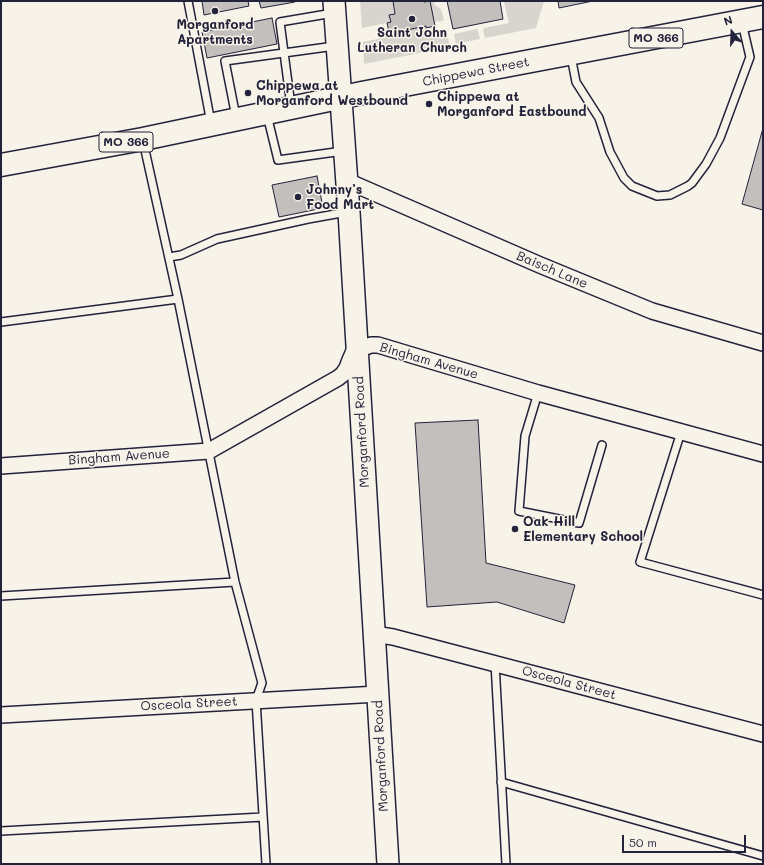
<!DOCTYPE html>
<html>
<head>
<meta charset="utf-8">
<style>
	body { margin:0 }
	#map { position:relative; width:764px; height:865px; overflow:hidden; background:#f7f3e8; font-family:Mali,sans-serif }
	canvas { display:block }
	.frame { position:absolute; inset:0; border:2px solid #22223b; pointer-events:none }
	.north { position:absolute; left:712px; top:12px; width:40px; height:40px; -webkit-text-stroke:3px #f7f3e8; paint-order:stroke; rotate:341deg; font-size:11px; font-weight:700; line-height:16px; text-align:center; color:#22223b }
	.north::after { content:''; display:block; margin:auto; width:14px; height:18px; background:#22223b; clip-path:polygon(50% 0,100% 100%,50% 72%,0 100%) }
	.scale { position:absolute; left:622px; top:835px; width:124px; height:18px; box-sizing:border-box; border:2px solid #22223b; border-top:0; padding-left:5px; font-size:12px; line-height:14px; white-space:nowrap; color:#22223b; -webkit-text-stroke:3px #f7f3e8; paint-order:stroke }
</style>
</head>
<body>
<div id="map">
<canvas width="764" height="865"></canvas>
<div class="frame"></div>
<div class="north">N</div>
<div class="scale">50 m</div>
</div>
<script>
const ctx = document.querySelector('canvas').getContext('2d');
ctx.lineJoin = 'round';
function fill(path, color) {
  ctx.fillStyle = color;
  ctx.fill(path, 'evenodd');
}
function toPath(rows) {
  const path = new Path2D();
  for (const r of rows) {
    path.moveTo(r[0], r[1]);
    for (let i = 2; i < r.length; i += 2) path.lineTo(r[i], r[i + 1]);
  }
  return path;
}
function trace(path, color, width, dash) {
  ctx.strokeStyle = color;
  ctx.lineWidth = width;
  ctx.lineCap = dash ? 'butt' : 'round';
  ctx.setLineDash(dash || []);
  ctx.stroke(path);
}
function label(font, color, halo, rows, align = 'center') {
  ctx.font = font + ' Mali,sans-serif';
  ctx.lineWidth = 3;
  ctx.setLineDash([]);
  ctx.textBaseline = 'middle';
  ctx.strokeStyle = halo;
  ctx.fillStyle = color;
  for (const [text, x, y, turn = 0] of rows) {
    ctx.save();
    ctx.translate(x, y);
    ctx.rotate((+turn || 0) * Math.PI / 180);
    ctx.textAlign = isNaN(turn) ? turn : align;
    if (halo) ctx.strokeText(text, 0, 0);
    ctx.fillText(text, 0, 0);
    ctx.restore();
  }
}
const green = toPath([
	[360,1,393,1,395,14,390,16,391,22,362,28],
	[430,1,434,1,435,5,441,9,444,20,439,22,437,21,434,23],
	[505,1,544,1,536,28,485,38,483,30,484,28,509,23,504,2],
	[426,26,427,33,438,31,440,39,448,38,450,47,364,64,363,42,402,34,402,31],
	[477,29,478,31,480,39,456,44,454,34]
]);
const building = toPath([
	[202,1,248,1,249,6,204,15,202,1],
	[259,1,295,1,295,2,261,8,259,1],
	[393,1,424,1,424,2,430,1,435,26,426,28,426,26,402,31,403,33,390,36,387,23,391,22,389,15,395,14,393,1],
	[447,1,500,1,503,19,453,29,447,1],
	[558,1,593,1,559,8,558,1],
	[272,18,277,44,207,58,202,32,272,18],
	[763,128,763,210,742,204,763,128],
	[317,176,323,208,279,217,272,185,317,176],
	[478,420,486,563,575,585,564,623,497,602,427,607,415,423,478,420]
]);
const lane = toPath([
	[188,1,211,123],
	[571,56,576,82,599,118,610,152,624,178,632,186,657,196,670,195,688,186,692,183,706,164,720,138,750,57,742,23],
	[291,106,280,22,333,13],
	[267,115,278,160,343,151],
	[236,117,225,61,335,46],
	[143,141,178,299,235,582,262,683,256,700,266,864],
	[169,257,181,255,217,239,308,219,347,212],
	[1,322,178,299],
	[538,393,525,436,519,511,579,523,602,445],
	[681,432,640,562,763,595],
	[1,596,235,582],
	[495,663,506,864],
	[501,782,763,856],
	[1,831,263,817]
]);
const street = toPath([
	[347,181,540,265,652,311,763,343],
	[1,466,209,451,338,378,343,374,347,368,350,360,353,353,357,350,371,345,378,345,538,393,612,413,763,454],
	[374,634,393,637,763,734],
	[1,715,378,694]
]);
const secondary = toPath([
	[334,1,349,212,388,864]
]);
const primary = toPath([
	[1,165,143,139,362,93,763,17]
]);
const markers = [
	[215,11,4,"#22223b"],
	[412,19,4,"#22223b"],
	[248,93,4,"#22223b"],
	[429,104,4,"#22223b"],
	[298,197,4,"#22223b"],
	[515,529,4,"#22223b"]
];
const shields = [
	[656,38,54],
	[126,142,54]
];
const shieldNames = [
	["MO 366",656,38],
	["MO 366",126,142]
];
const poiNames = [
	["Morganford",215,25,"center"],
	["Apartments",215,40,"center"],
	["Saint John",412,33,"center"],
	["Lutheran Church",412,48,"center"],
	["Chippewa at",256,86],
	["Morganford Westbound",256,101],
	["Chippewa at",437,97],
	["Morganford Eastbound",437,112],
	["Johnny’s",306,190],
	["Food Mart",306,205],
	["Oak Hill",523,522],
	["Elementary School",523,537]
];
const streetNames = [
	["Chippewa Street",476,72,-11],
	["Baisch Lane",552,270,23],
	["Bingham Avenue",429,361,16],
	["Morganford Road",362,432,-93],
	["Bingham Avenue",119,457,-4],
	["Osceola Street",569,683,15],
	["Osceola Street",189,704,-3],
	["Morganford Road",381,756,-93]
];
fill(green, '#d8d5cf');
fill(building, '#c2bfbd');
trace(building, '#22223b', 1);
trace(lane, '#22223b', 10);
trace(street, '#22223b', 18);
trace(secondary, '#22223b', 24);
trace(primary, '#22223b', 25);
trace(lane, '#f7f3e8', 7);
trace(street, '#f7f3e8', 15);
trace(secondary, '#f7f3e8', 21);
trace(primary, '#f7f3e8', 22);
for (const [x, y, r, color] of markers) {
  const dot = new Path2D();
  dot.arc(x, y, r, 0, 2 * Math.PI);
  ctx.fillStyle = color;
  ctx.fill(dot);
  trace(dot, '#f7f3e8', 1.5);
}
for (const [x, y, w] of shields) {
  const box = new Path2D();
  box.roundRect(x - w / 2, y - 10, w, 20, 3);
  ctx.fillStyle = '#f7f3e8';
  ctx.fill(box);
  trace(box, '#22223b', 1);
}
label('bold 12px', '#22223b', null, shieldNames);
label('bold 13px', '#22223b', '#f7f3e8', poiNames, 'left');
label('13px', '#22223b', '#f7f3e8', streetNames);
</script>
</body>
</html>
